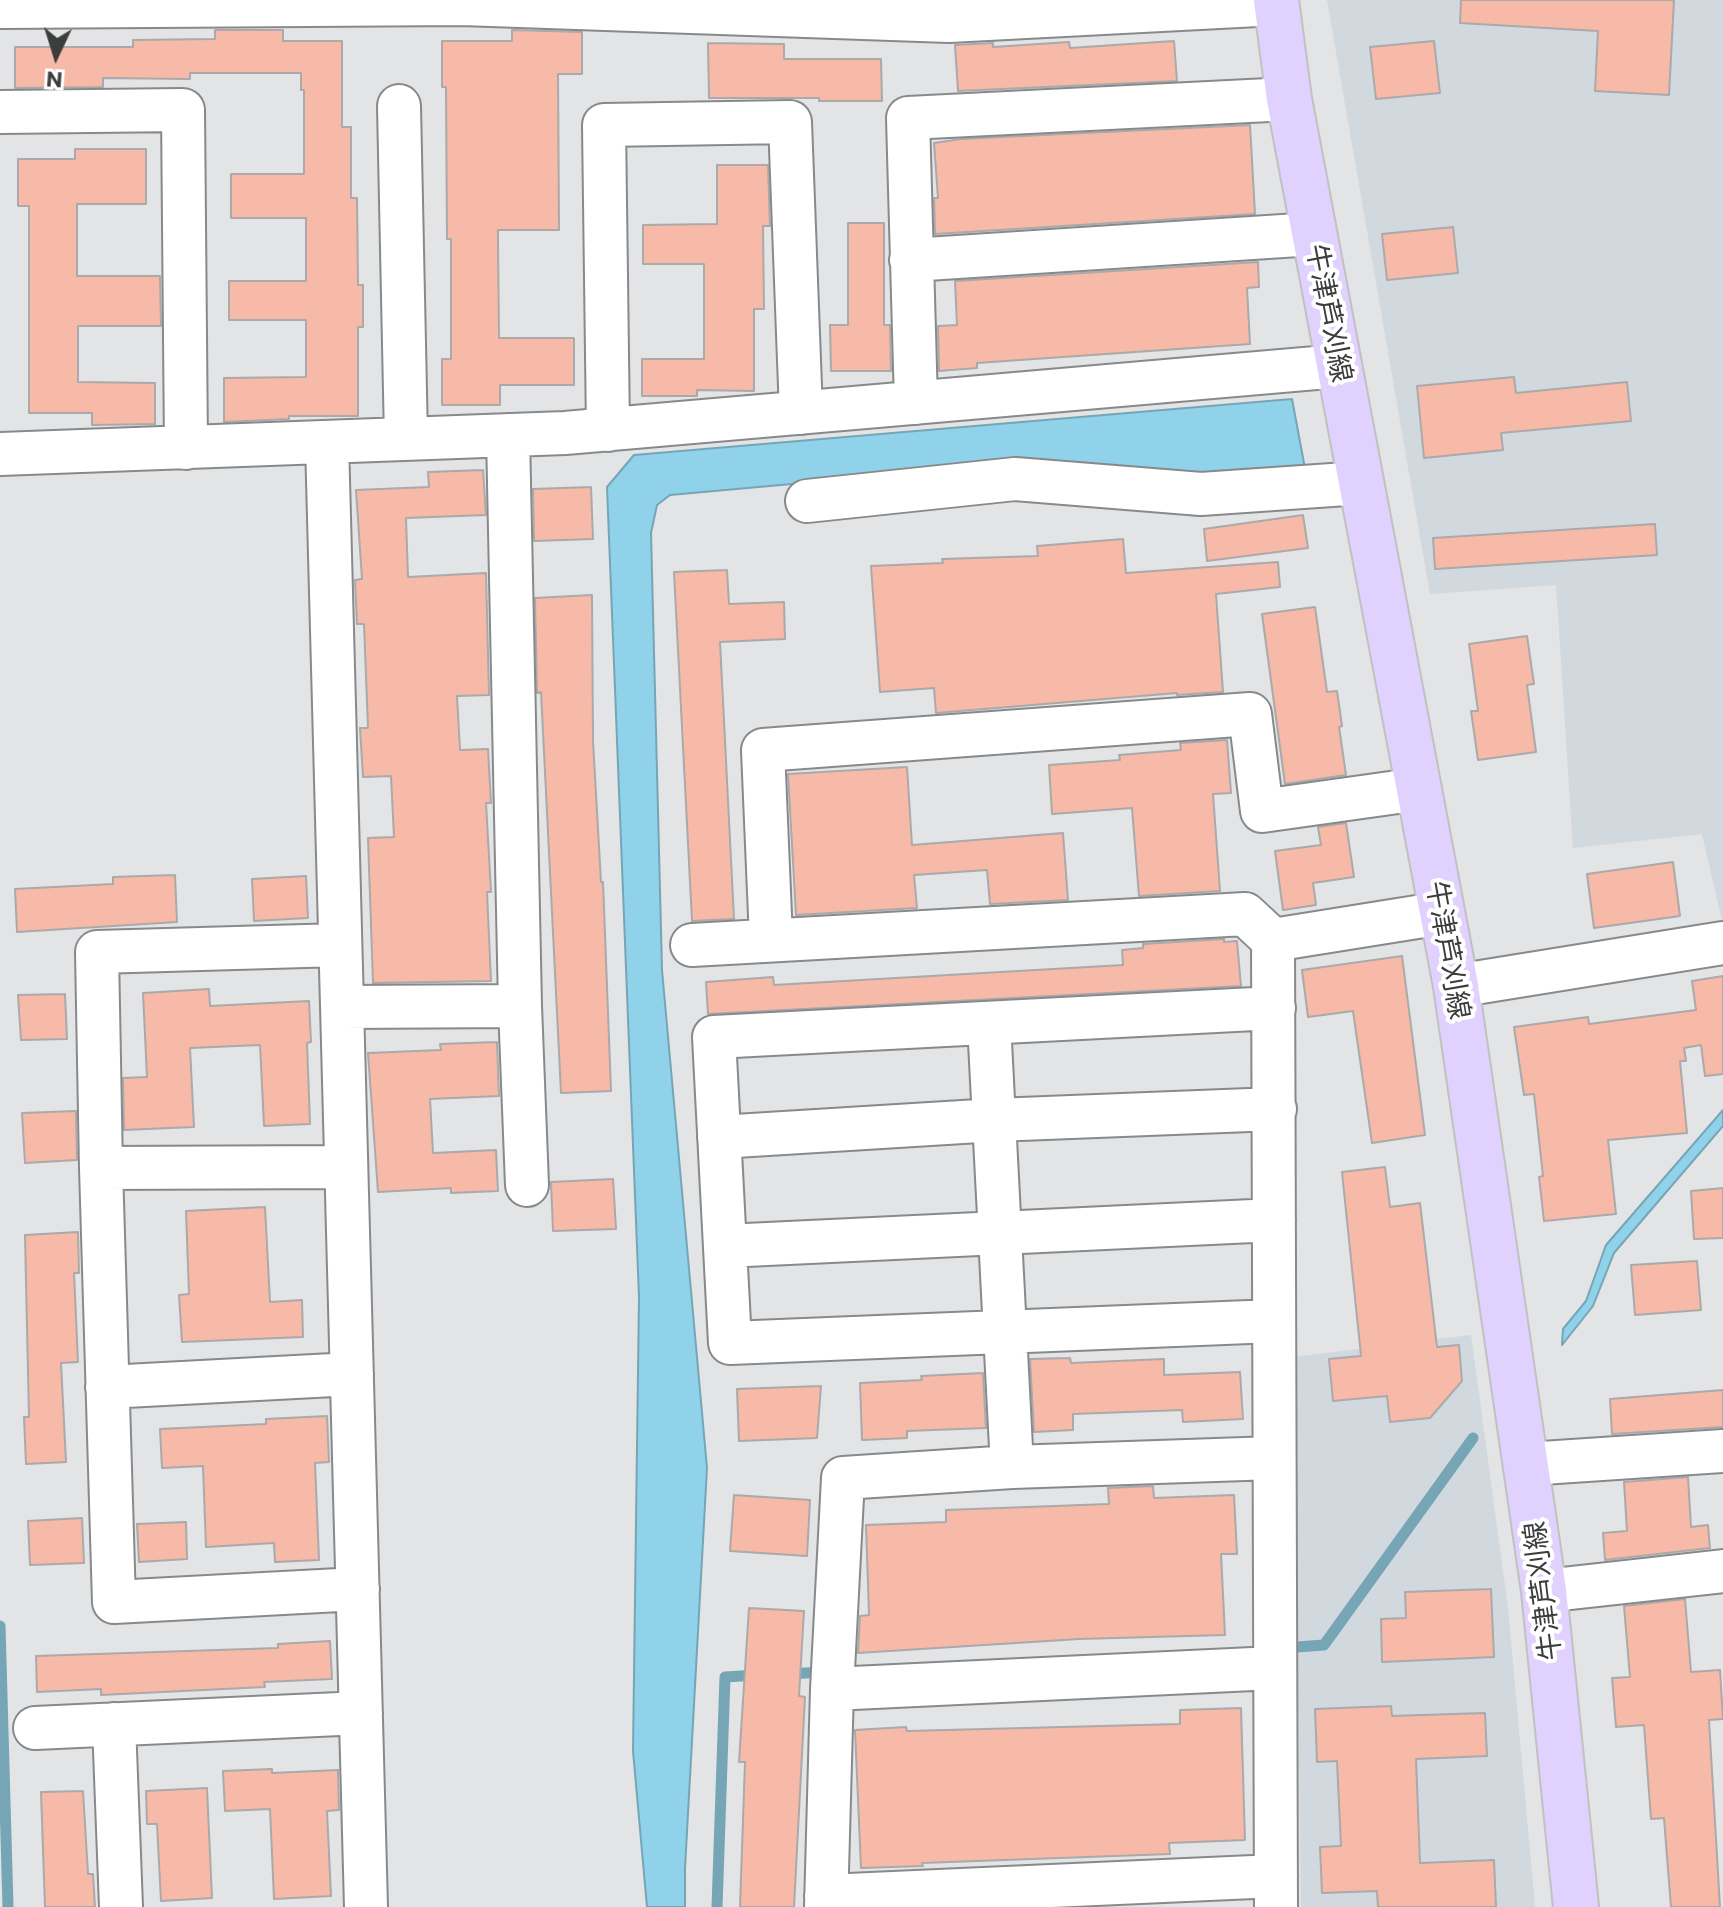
<!DOCTYPE html>
<html>
<head>
<meta charset="utf-8">
<style>
	body { margin:0 }
	#map { position:relative; width:1723px; height:1907px; overflow:hidden; background:#e2e4e5; font-family:Commissioner,sans-serif }
	canvas { display:block }
	.north { position:absolute; left:16px; top:16px; width:80px; height:80px; -webkit-text-stroke:6px #fff; paint-order:stroke; rotate:184deg; font-size:22px; font-weight:700; line-height:32px; text-align:center; color:#3c3d3d }
	.north::after { content:''; display:block; margin:auto; width:28px; height:36px; background:#3c3d3d; clip-path:polygon(50% 0,100% 100%,50% 72%,0 100%) }
</style>
</head>
<body>
<div id="map">
<canvas width="1723" height="1907"></canvas>
<div class="north">N</div>
</div>
<script>
const ctx = document.querySelector('canvas').getContext('2d');
ctx.lineJoin = 'round';
function fill(path, color) {
  ctx.fillStyle = color;
  ctx.fill(path, 'evenodd');
}
function toPath(rows) {
  const path = new Path2D();
  for (const r of rows) {
    path.moveTo(r[0], r[1]);
    for (let i = 2; i < r.length; i += 2) path.lineTo(r[i], r[i + 1]);
  }
  return path;
}
function trace(path, color, width, dash) {
  ctx.strokeStyle = color;
  ctx.lineWidth = width;
  ctx.lineCap = dash ? 'butt' : 'round';
  ctx.setLineDash(dash || []);
  ctx.stroke(path);
}
function label(font, color, halo, rows, align = 'center') {
  ctx.font = font + ' Commissioner,"Noto Sans JP",sans-serif';
  ctx.lineWidth = 8;
  ctx.setLineDash([]);
  ctx.textBaseline = 'middle';
  ctx.strokeStyle = halo;
  ctx.fillStyle = color;
  for (const [text, x, y, turn = 0] of rows) {
    ctx.save();
    ctx.translate(x, y);
    ctx.rotate((+turn || 0) * Math.PI / 180);
    ctx.textAlign = isNaN(turn) ? turn : align;
    if (halo) ctx.strokeText(text, 0, 0);
    ctx.fillText(text, 0, 0);
    ctx.restore();
  }
}
const built = toPath([
	[1327,0,1723,0,1723,925,1702,834,1573,848,1556,585,1430,594],
	[1471,1335,1508,1608,1535,1907,1301,1907,1294,1357]
]);
const water = toPath([
	[1292,399,1306,474,1203,480,1014,464,670,495,657,505,651,533,662,970,707,1468,685,1868,685,1907,647,1907,633,1751,639,1297,607,487,634,455,1292,399],
	[1723,1110,1723,1126,1614,1253,1593,1306,1562,1345,1563,1329,1586,1301,1606,1245,1723,1110]
]);
const stream = toPath([
	[0,1626,8,1907],
	[1283,1648,1324,1645,1473,1438],
	[787,1674,826,1672],
	[717,1907,725,1677,758,1675]
]);
const building = toPath([
	[1461,0,1674,0,1669,95,1595,91,1598,31,1460,23,1461,0],
	[215,30,283,30,283,41,342,41,342,127,351,127,351,198,357,198,358,285,363,285,363,327,358,327,358,416,289,416,289,419,224,422,224,378,306,377,306,320,229,320,229,281,306,281,306,218,231,218,231,174,304,174,304,90,301,90,301,73,190,73,190,79,103,78,103,87,15,88,15,47,133,47,133,40,215,39,215,30],
	[512,30,582,32,582,74,558,74,559,230,498,230,498,239,499,338,574,338,574,385,500,385,500,405,442,405,442,359,451,359,451,239,447,239,446,87,442,87,442,41,512,41,512,30],
	[1174,41,1177,81,958,91,955,45,993,43,993,47,1069,42,1070,48,1174,41],
	[1434,41,1440,93,1376,99,1370,47,1434,41],
	[708,43,784,44,784,59,881,59,882,101,819,101,819,98,709,98,708,43],
	[1250,125,1255,214,935,234,934,198,938,198,934,143,961,139,1250,125],
	[75,149,146,149,146,204,77,204,77,276,160,276,161,326,78,326,78,382,155,383,155,424,92,425,92,413,29,413,29,206,18,206,18,159,75,159,75,149],
	[717,165,768,165,770,226,763,226,764,309,754,309,754,391,697,390,697,396,642,396,642,359,704,359,704,264,643,264,643,225,717,224,717,165],
	[848,223,884,223,884,325,890,325,891,371,831,371,830,325,848,325,848,223],
	[1453,227,1458,273,1387,280,1382,234,1453,227],
	[1258,262,1259,287,1247,288,1250,344,977,363,977,368,939,371,938,326,957,325,955,281,1258,262],
	[1514,377,1516,393,1627,382,1631,421,1501,433,1503,450,1424,458,1417,386,1514,377],
	[483,470,486,515,406,518,408,577,486,573,489,695,457,696,460,750,488,749,491,803,486,803,491,892,487,892,491,981,373,983,368,838,394,837,391,776,363,777,360,728,368,728,364,624,357,624,355,580,362,579,356,490,429,487,428,472,483,470],
	[591,487,593,539,534,541,533,489,591,487],
	[1303,515,1308,548,1207,561,1204,529,1303,515],
	[1655,524,1657,555,1435,569,1433,538,1655,524],
	[1123,539,1126,573,1278,562,1280,587,1216,594,1223,692,1177,695,1177,693,936,713,934,688,880,692,871,566,943,563,942,559,1038,556,1037,546,1123,539],
	[727,570,729,604,784,602,785,639,720,642,734,919,692,921,674,572,727,570],
	[592,595,593,741,601,882,603,882,611,1091,561,1093,541,692,537,693,535,598,592,595],
	[1315,607,1327,692,1337,691,1342,726,1339,727,1346,775,1285,784,1262,614,1315,607],
	[1527,636,1534,684,1527,685,1536,752,1478,760,1471,711,1478,711,1469,644,1527,636],
	[1227,740,1231,793,1213,794,1220,891,1139,896,1132,808,1052,814,1049,765,1120,760,1119,755,1181,750,1180,743,1227,740],
	[907,767,912,845,1063,833,1068,900,990,904,987,870,914,875,917,908,796,915,788,774,907,767],
	[1346,823,1354,877,1313,883,1316,905,1283,910,1275,851,1321,845,1318,827,1346,823],
	[1673,862,1680,916,1594,928,1587,874,1673,862],
	[175,875,177,922,17,932,15,889,113,884,113,877,175,875],
	[306,876,308,918,254,921,252,879,306,876],
	[1224,939,1224,942,1237,941,1241,986,708,1014,706,982,773,977,774,985,1123,965,1122,950,1143,948,1143,944,1224,939],
	[1402,956,1425,1135,1372,1143,1353,1011,1308,1017,1302,970,1402,956],
	[1723,976,1723,1074,1705,1076,1701,1045,1684,1048,1686,1061,1680,1061,1687,1133,1608,1140,1616,1214,1544,1221,1539,1177,1543,1176,1534,1094,1524,1095,1514,1027,1588,1017,1589,1024,1696,1010,1692,981,1723,976],
	[209,989,210,1006,309,1001,311,1042,307,1043,310,1124,264,1126,260,1045,190,1048,194,1127,124,1130,123,1078,147,1077,143,993,209,989],
	[65,994,67,1039,21,1040,18,995,65,994],
	[497,1042,499,1096,430,1099,433,1153,496,1150,498,1191,451,1193,451,1188,378,1192,368,1053,441,1050,440,1044,497,1042],
	[76,1111,77,1160,25,1163,22,1113,76,1111],
	[1385,1167,1390,1207,1420,1203,1437,1347,1459,1345,1462,1381,1430,1418,1390,1422,1387,1396,1333,1401,1329,1359,1361,1356,1342,1172,1385,1167],
	[613,1179,616,1229,553,1231,551,1182,613,1179],
	[1723,1188,1723,1238,1694,1239,1691,1191,1723,1188],
	[265,1207,270,1302,302,1300,303,1337,182,1342,179,1295,189,1294,186,1211,265,1207],
	[78,1232,79,1273,74,1273,78,1362,61,1363,66,1462,26,1464,24,1417,29,1417,25,1235,78,1232],
	[1697,1261,1701,1310,1635,1315,1631,1265,1697,1261],
	[1070,1358,1071,1363,1164,1359,1164,1375,1240,1372,1243,1419,1183,1422,1182,1410,1073,1414,1073,1430,1034,1432,1030,1359,1070,1358],
	[983,1373,986,1428,907,1431,907,1438,862,1440,860,1383,922,1380,921,1376,983,1373],
	[821,1386,817,1438,739,1441,737,1389,821,1386],
	[1723,1390,1723,1427,1612,1434,1610,1399,1723,1390],
	[327,1416,329,1462,315,1463,319,1560,275,1562,274,1543,206,1547,203,1466,162,1468,160,1429,266,1424,266,1419,327,1416],
	[1688,1477,1691,1527,1708,1525,1710,1548,1605,1560,1603,1533,1627,1531,1624,1482,1688,1477],
	[1153,1486,1154,1498,1234,1495,1237,1554,1221,1554,1225,1635,1079,1639,858,1653,860,1616,869,1615,866,1525,946,1522,946,1510,1109,1504,1108,1488,1153,1486],
	[734,1495,810,1500,807,1556,730,1551,734,1495],
	[82,1518,84,1563,30,1565,28,1521,82,1518],
	[186,1522,187,1559,139,1562,137,1524,186,1522],
	[1491,1589,1494,1657,1382,1662,1381,1619,1406,1618,1405,1592,1491,1589],
	[1685,1599,1691,1672,1720,1670,1723,1719,1709,1720,1720,1907,1671,1907,1664,1818,1651,1819,1644,1725,1616,1727,1612,1678,1630,1677,1624,1606,1685,1599],
	[749,1608,804,1611,799,1696,805,1697,794,1907,740,1907,745,1762,739,1762,749,1608],
	[330,1641,332,1679,264,1682,265,1687,101,1695,101,1689,37,1692,36,1656,278,1648,278,1644,330,1641],
	[1391,1706,1392,1716,1485,1713,1487,1756,1416,1759,1420,1863,1494,1860,1496,1907,1378,1907,1377,1891,1322,1893,1320,1847,1341,1846,1337,1761,1317,1762,1315,1709,1391,1706],
	[1241,1708,1245,1840,1169,1843,1170,1854,922,1863,923,1866,861,1868,855,1730,906,1727,907,1731,1180,1724,1180,1710,1241,1708],
	[272,1769,272,1773,338,1770,339,1810,327,1811,331,1896,274,1899,270,1809,225,1811,223,1771,272,1769],
	[207,1788,212,1898,161,1901,157,1824,147,1824,146,1791,207,1788],
	[83,1791,88,1874,93,1874,95,1907,45,1907,41,1792,83,1791]
]);
const street = toPath([
	[0,7,462,4,949,21,1277,4],
	[399,106,406,439],
	[0,112,183,110,186,448],
	[911,260,1314,234],
	[916,403,908,118,1289,99],
	[608,430,604,125,790,122,801,413],
	[508,435,520,1006,527,1185],
	[327,442,366,1907],
	[0,454,565,433,1339,366],
	[807,501,1015,479,1201,494,1361,483],
	[771,939,763,750,1250,714,1262,811,1419,789],
	[1273,940,1276,1907],
	[340,945,97,952,101,1168,114,1602,358,1589],
	[692,945,1245,914,1273,940,1442,913],
	[1456,986,1723,943],
	[342,1007,520,1006],
	[989,1023,1012,1467],
	[719,1137,995,1120,1275,1109],
	[101,1168,346,1167],
	[725,1246,1274,1220],
	[1274,1321,730,1343,714,1037,1274,1008],
	[107,1387,352,1374],
	[1527,1464,1723,1451],
	[1544,1591,1723,1571],
	[832,1689,1274,1668],
	[114,1724,121,1907],
	[35,1728,361,1713],
	[826,1896,1276,1876],
	[826,1907,832,1689,843,1478,1012,1467,1274,1458]
]);
const primary = toPath([
	[1276,0,1289,99,1456,986,1544,1591,1576,1907]
]);
const streetNames = [
	["牛津芦刈線",1329,313,79],
	["牛津芦刈線",1448,950,80],
	["牛津芦刈線",1543,1591,-97]
];
fill(built, '#d1d8de');
fill(water, '#8fd2ea');
trace(water, '#76a5b6', 2);
trace(stream, '#76a5b6', 11);
fill(building, '#f7baa9');
trace(building, '#aba9a9', 2);
trace(street, '#88898a', 46);
trace(primary, '#c1c1c1', 48);
trace(street, '#fff', 42);
trace(primary, '#e0d1ff', 44);
label('28px', '#3c3d3d', '#fff', streetNames);
</script>
</body>
</html>
